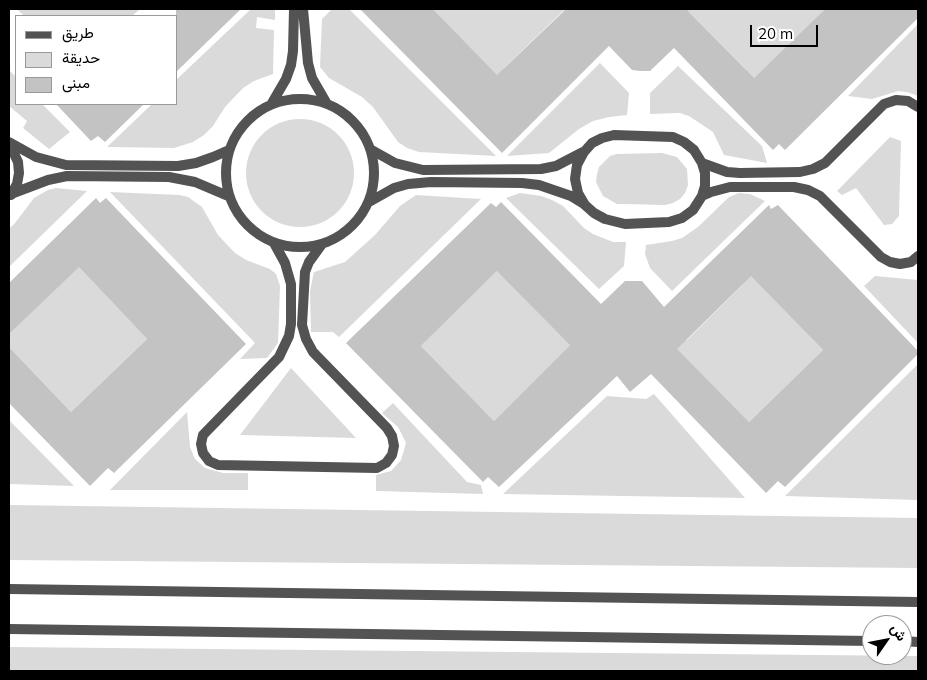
<!DOCTYPE html>
<html>
<head>
<meta charset="utf-8">
<style>
	body { margin:0 }
	#map { position:relative; width:927px; height:680px; overflow:hidden; background:#fff; font-family:Mulish,Vazirmatn,sans-serif }
	canvas { display:block }
	.frame { position:absolute; inset:0; border:10px solid #000; pointer-events:none }
	.legend { position:absolute; left:15px; top:15px; width:162px; height:90px; box-sizing:border-box; background:#fff; border:1px solid #999; margin:0; padding:6px 9px; list-style:none; font-size:15px; color:#000 }
	.legend li { display:flex; align-items:center; gap:10px; height:25px }
	.legend b { width:25px; border:1px solid #999 }
	.north { position:absolute; left:862px; top:615px; width:50px; height:50px; box-sizing:border-box; background:#fff; border:1px solid #999; border-radius:50%; rotate:57deg; font-size:14px; font-weight:700; line-height:20px; text-align:center; color:#000 }
	.north::after { content:''; display:block; margin:auto; width:18px; height:22px; background:#000; clip-path:polygon(50% 0,100% 100%,50% 72%,0 100%) }
	.scale { position:absolute; left:750px; top:25px; width:68px; height:22px; box-sizing:border-box; border:2px solid #000; border-top:0; padding-left:6px; font-size:15px; line-height:18px; white-space:nowrap; color:#000; -webkit-text-stroke:4px #fff; paint-order:stroke }
</style>
</head>
<body>
<div id="map">
<canvas width="927" height="680"></canvas>
<div class="frame"></div>
<ul class="legend">
<li><b style="height:6px;background:#535353"></b>طريق</li>
<li><b style="height:14px;background:#dadada"></b>حديقة</li>
<li><b style="height:14px;background:#c3c3c3"></b>مبنى</li>
</ul>
<div class="north">ش</div>
<div class="scale">20 m</div>
</div>
<script>
const ctx = document.querySelector('canvas').getContext('2d');
ctx.lineJoin = 'round';
function fill(path, color) {
  ctx.fillStyle = color;
  ctx.fill(path, 'evenodd');
}
function toPath(rows) {
  const path = new Path2D();
  for (const r of rows) {
    if (r.length === 3) {
      path.moveTo(r[0] + r[2], r[1]);
      path.arc(r[0], r[1], r[2], 0, 2 * Math.PI);
      continue;
    }
    path.moveTo(r[0], r[1]);
    for (let i = 2; i < r.length; i += 2) path.lineTo(r[i], r[i + 1]);
  }
  return path;
}
function trace(path, color, width, dash) {
  ctx.strokeStyle = color;
  ctx.lineWidth = width;
  ctx.lineCap = dash ? 'butt' : 'round';
  ctx.setLineDash(dash || []);
  ctx.stroke(path);
}
const green = toPath([
	[17,9,140,9,132,16,24,16],
	[251,9,275,9,275,20,257,17,256,28,274,30,273,74,254,81,243,88,225,107,213,126,204,135,193,142,174,148,107,147,152,104,176,104,176,80],
	[332,9,349,9,496,156,419,152,407,148,398,142,373,107,362,97,329,78,320,67,322,19],
	[433,9,580,9,584,13,575,22,564,10,504,68,508,87],
	[675,9,825,9,742,90,746,70,690,13,670,14],
	[918,24,918,96,907,92,898,91,872,99,848,96],
	[600,63,629,93,627,115,609,117,593,121,579,129,549,153,507,156],
	[678,66,762,146,767,163,724,155,713,132,689,116,680,113,650,114,650,93],
	[9,70,16,77,16,104,42,104,70,132,49,149,23,128,27,121,9,106],
	[300,173,54],
	[890,137,901,141,899,216,892,224,884,225,856,188,842,195,837,191],
	[662,153,677,157,687,169,688,185,685,193,680,199,673,203,665,205,624,204,617,204,603,196,596,182,597,174,599,167,610,156,617,154],
	[56,188,87,191,9,267,9,229,15,223,34,198,48,190],
	[110,192,179,195,188,197,202,207,218,235,235,253,246,260,270,269,276,274,280,286,278,343,267,358,240,359,255,343],
	[520,193,541,196,552,200,563,206,584,228,593,234,613,242,626,242,624,266,599,289,506,198],
	[739,193,750,194,765,201,672,291,650,268,645,254,646,245,672,241,682,238,698,227,729,197],
	[416,195,481,199,339,337,333,332,311,332,310,291,314,272,345,262,375,235,400,206],
	[66,253,147,339,71,412,9,347,9,332],
	[507,261,579,336,494,421,421,346],
	[743,267,823,350,749,422,666,339,687,340,743,284],
	[875,276,918,280,918,343,864,286],
	[918,364,918,500,785,496],
	[291,368,356,438,240,435],
	[654,394,745,498,503,494,607,396,646,399],
	[393,403,467,482,481,485,483,494,376,491,376,475,391,471,401,460,406,443,398,427,382,413],
	[187,412,190,447,195,459,205,468,223,473,248,473,248,490,110,490],
	[9,420,74,486,9,484],
	[9,505,918,518,918,568,9,560],
	[9,647,918,656,918,671,9,671]
]);
const building = toPath([
	[176,9,241,9,176,72],
	[360,9,433,9,497,75,566,9,686,9,754,78,825,9,918,9,918,18,785,150,779,144,773,150,674,48,650,71,640,71,632,70,609,46,502,153],
	[56,104,144,104,105,142,98,136,91,141],
	[96,198,100,203,106,198,246,344,114,473,108,468,90,486,9,403,9,347,71,412,147,339,79,267,9,334,9,283],
	[501,202,601,304,625,281,642,281,664,307,769,205,771,209,778,205,918,351,918,354,785,487,778,481,766,493,651,374,630,392,617,376,499,487,488,477,483,482,346,343,491,203,496,207],
	[497,271,570,345,494,421,421,346],
	[751,276,823,350,749,422,677,349]
]);
const minor = toPath([
	[303,9,308,63,312,78,327,104],
	[300,173,74],
	[272,103,286,79,291,65,293,51,294,9],
	[614,135,673,137,684,142,694,150,702,163,705,173,705,186,702,196,693,210,682,218,669,222,625,224,605,219,594,213,585,205,578,193,575,179,577,165,584,152,592,143,602,138,614,135],
	[9,142,36,157,66,165,178,166,196,163,213,157,229,150],
	[9,143,18,162,19,173,17,184,11,195],
	[370,149,395,163,423,170,541,169,556,166,583,152],
	[702,163,727,172,740,173,800,172,813,169,825,163,884,104,896,100,908,101,918,107],
	[11,194,48,180,67,176,169,177,195,182,228,196],
	[702,196,711,192,730,187,794,187,808,190,820,196,881,257,890,262,900,264,911,262,918,256],
	[369,202,394,188,408,184,431,182,522,183,539,185,571,196,584,204],
	[274,243,285,263,291,284,291,324,289,336,279,357,203,435,201,444,203,453,209,461,218,465,377,468,386,463,392,455,394,446,392,436,387,428,313,352,306,339,302,325,305,272,309,262,322,244]
]);
const tertiary = toPath([
	[9,589,918,602],
	[9,629,872,641],
	[902,641,918,642]
]);
fill(green, '#dadada');
fill(building, '#c3c3c3');
trace(minor, '#535353', 10);
trace(tertiary, '#535353', 10);
</script>
</body>
</html>
